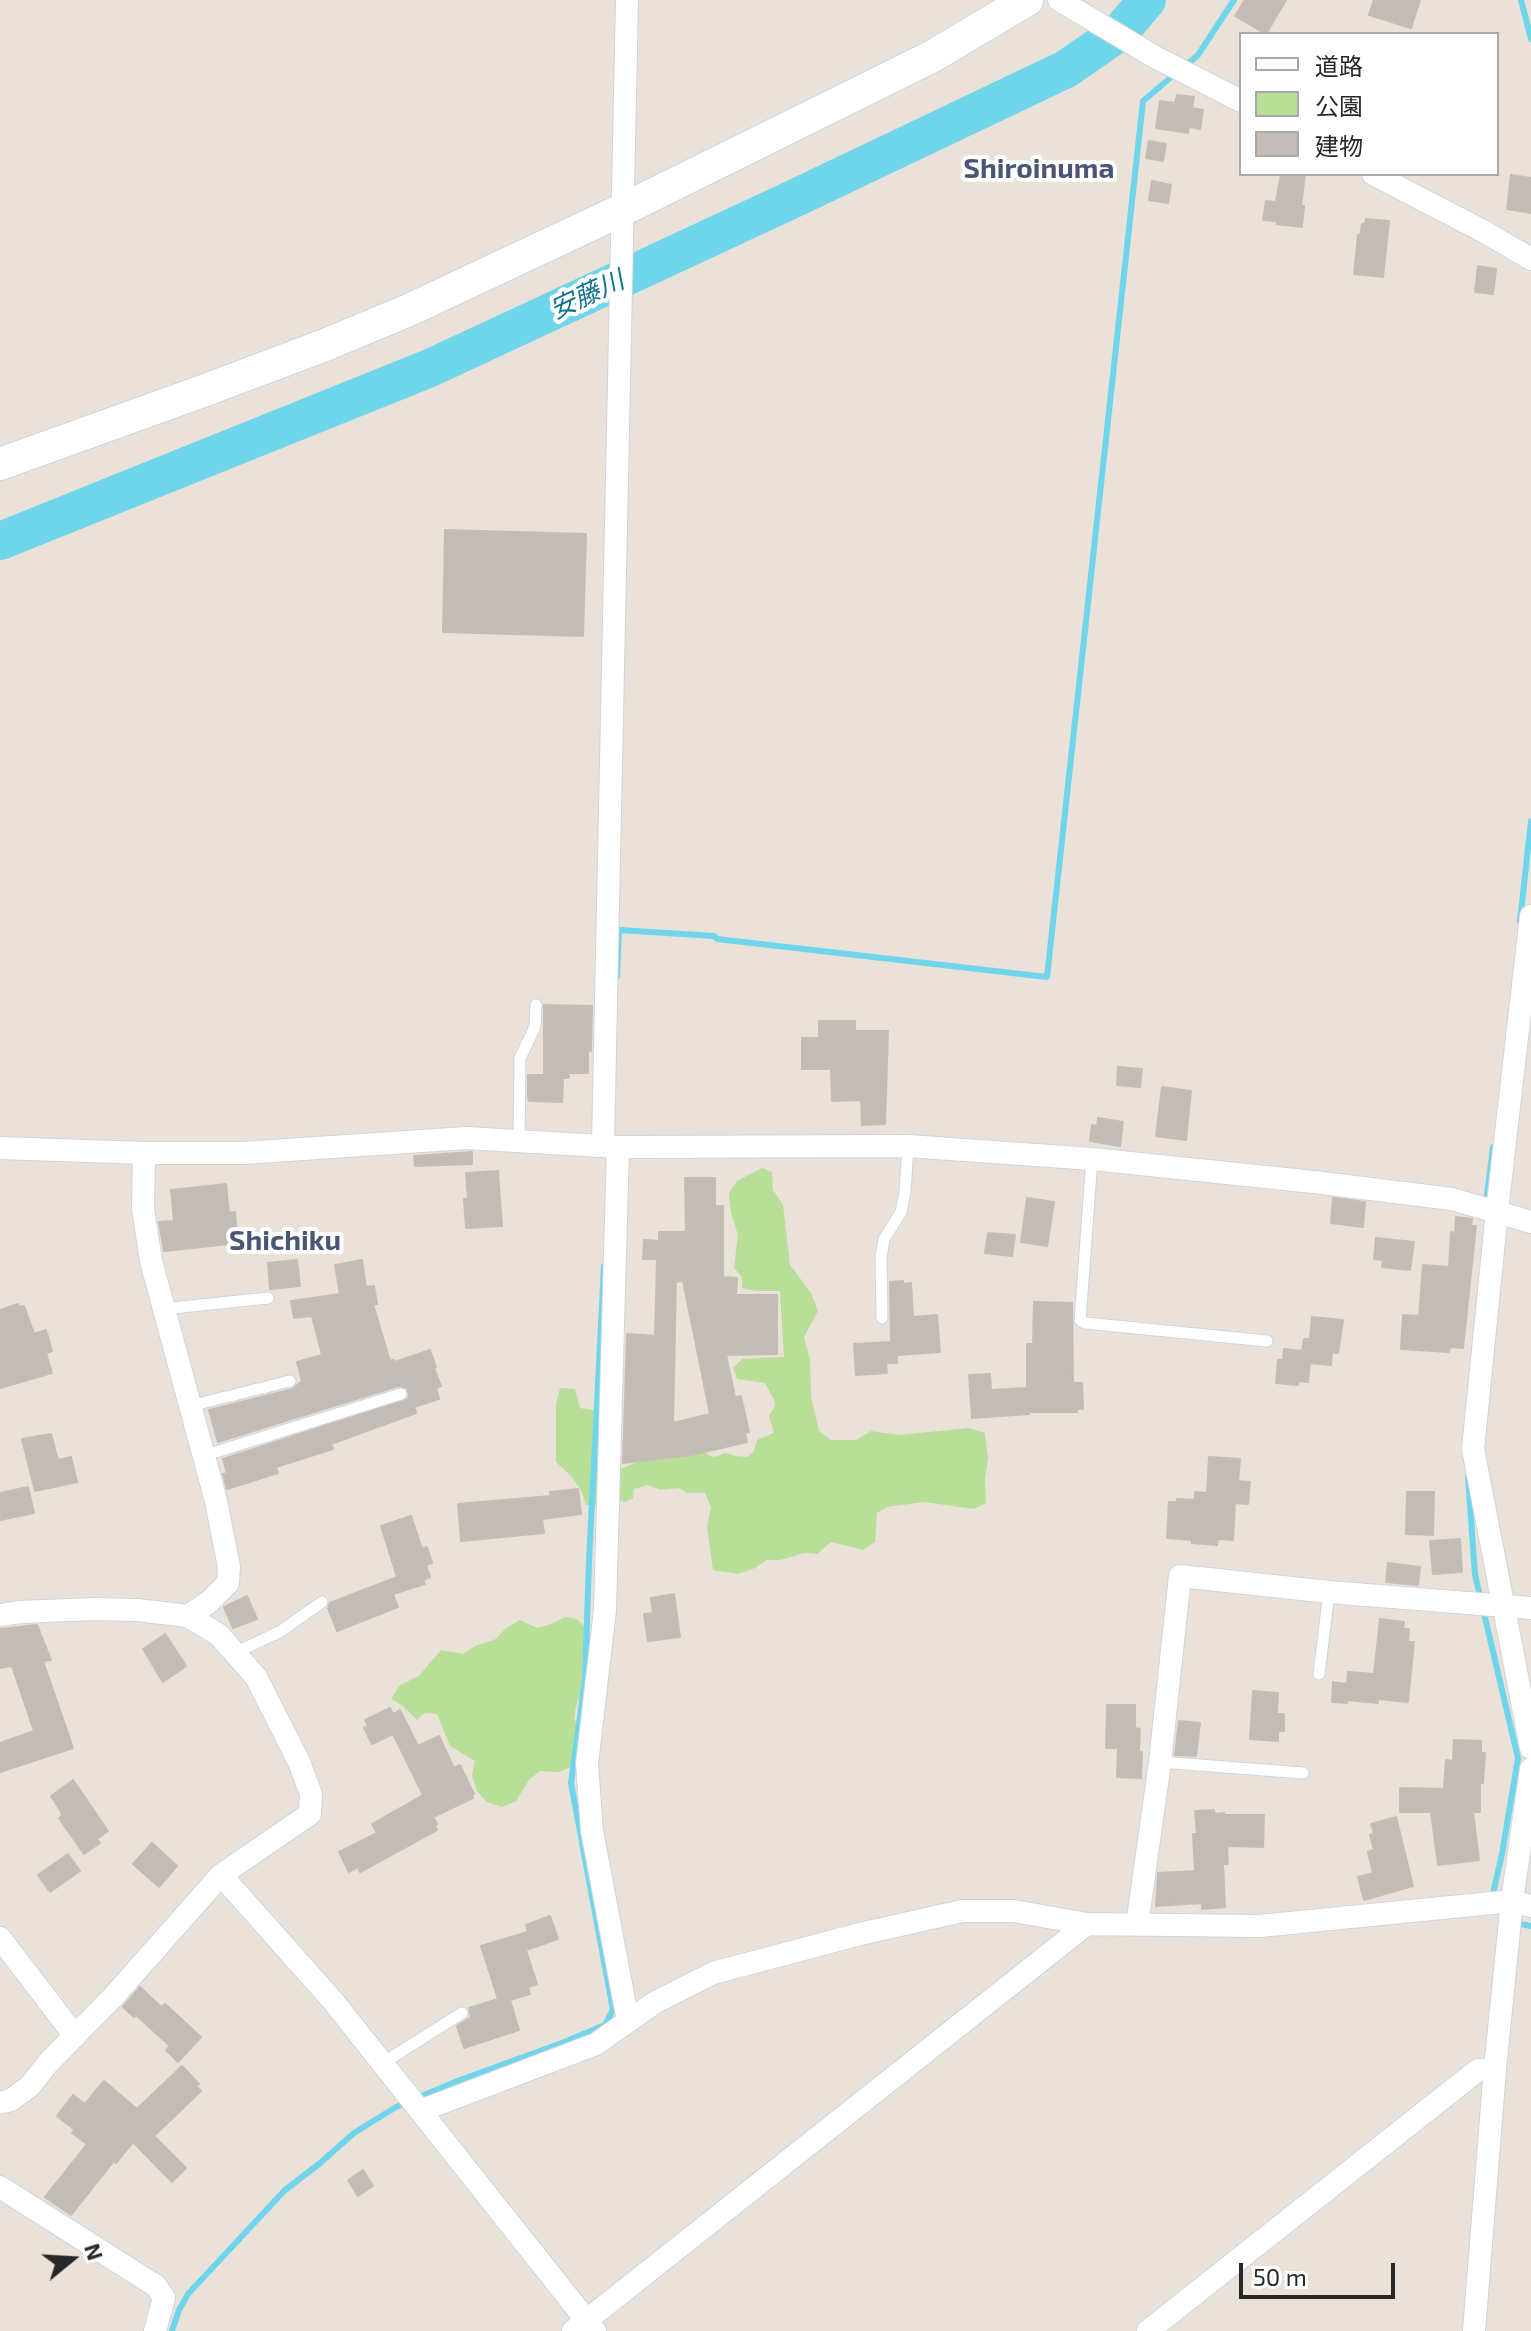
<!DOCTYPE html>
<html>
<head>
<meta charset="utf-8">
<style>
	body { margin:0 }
	#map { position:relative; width:1531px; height:2331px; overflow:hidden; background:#eae1d9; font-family:"Exo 2","Noto Sans JP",sans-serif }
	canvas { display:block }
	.legend { position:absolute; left:1239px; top:32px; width:260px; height:144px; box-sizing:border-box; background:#fff; border:2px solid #a9a9a9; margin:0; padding:10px 14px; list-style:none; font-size:24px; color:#282828 }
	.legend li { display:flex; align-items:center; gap:16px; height:40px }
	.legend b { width:40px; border:2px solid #a9a9a9 }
	.north { position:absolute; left:32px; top:2219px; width:80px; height:80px; -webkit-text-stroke:6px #fff; paint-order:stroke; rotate:72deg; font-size:22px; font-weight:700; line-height:32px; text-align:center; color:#282828 }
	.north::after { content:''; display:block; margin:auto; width:28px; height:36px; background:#282828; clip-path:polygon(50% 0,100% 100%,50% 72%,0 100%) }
	.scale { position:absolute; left:1239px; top:2263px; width:156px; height:36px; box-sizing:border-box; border:4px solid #282828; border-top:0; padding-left:10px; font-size:24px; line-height:28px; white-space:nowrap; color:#282828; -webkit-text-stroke:6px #fff; paint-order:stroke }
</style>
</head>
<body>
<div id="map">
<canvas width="1531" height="2331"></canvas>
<ul class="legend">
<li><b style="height:10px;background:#fff"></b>道路</li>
<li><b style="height:22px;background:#b7df97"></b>公園</li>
<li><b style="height:22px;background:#c2bbb6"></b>建物</li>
</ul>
<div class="north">N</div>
<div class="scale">50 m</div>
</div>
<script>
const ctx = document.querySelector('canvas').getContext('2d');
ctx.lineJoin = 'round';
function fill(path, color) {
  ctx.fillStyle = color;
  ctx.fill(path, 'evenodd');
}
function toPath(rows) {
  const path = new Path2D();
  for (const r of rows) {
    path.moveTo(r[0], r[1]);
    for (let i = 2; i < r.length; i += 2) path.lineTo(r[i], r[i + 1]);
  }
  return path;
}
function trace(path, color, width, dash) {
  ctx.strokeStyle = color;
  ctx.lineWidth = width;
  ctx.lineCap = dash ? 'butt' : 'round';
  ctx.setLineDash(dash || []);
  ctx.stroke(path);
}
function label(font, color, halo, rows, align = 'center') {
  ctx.font = font + ' "Exo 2","Noto Sans JP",sans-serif';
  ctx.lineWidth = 8;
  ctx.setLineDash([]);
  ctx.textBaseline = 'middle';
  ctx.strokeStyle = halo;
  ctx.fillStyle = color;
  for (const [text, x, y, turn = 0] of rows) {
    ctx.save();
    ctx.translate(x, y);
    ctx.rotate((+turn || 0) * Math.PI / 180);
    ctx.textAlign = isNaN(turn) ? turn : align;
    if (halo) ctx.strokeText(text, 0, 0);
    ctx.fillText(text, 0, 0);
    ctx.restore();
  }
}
const green = toPath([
	[762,1168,772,1172,773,1190,783,1205,790,1265,811,1293,818,1311,804,1337,810,1359,811,1397,819,1431,831,1440,856,1440,871,1431,899,1435,969,1428,985,1433,988,1458,985,1479,986,1503,974,1509,924,1502,887,1507,877,1513,875,1542,863,1550,831,1542,817,1554,805,1553,780,1560,767,1560,755,1568,738,1574,713,1570,707,1527,711,1507,705,1493,687,1493,679,1488,661,1490,648,1485,634,1489,633,1498,625,1502,617,1499,604,1499,596,1505,586,1505,582,1492,572,1477,556,1462,556,1405,560,1388,575,1389,580,1408,604,1412,619,1470,651,1456,702,1450,708,1455,715,1457,725,1453,735,1456,748,1457,754,1451,757,1440,774,1433,769,1416,775,1406,774,1400,765,1383,737,1379,733,1368,742,1359,784,1357,780,1291,756,1291,742,1288,742,1277,734,1268,738,1235,731,1212,729,1193,737,1181],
	[565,1617,577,1619,592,1635,591,1670,576,1705,574,1719,582,1732,579,1764,559,1772,540,1771,529,1780,516,1801,502,1807,487,1802,477,1791,472,1775,475,1761,450,1746,437,1714,424,1713,417,1720,402,1705,391,1699,400,1685,419,1676,441,1650,463,1654,475,1646,496,1639,506,1628,520,1620,537,1628,551,1624]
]);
const stream = toPath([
	[1521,0,1531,39],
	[1184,67,1198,55,1234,0],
	[1520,921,1531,821],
	[617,976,619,930,714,936,717,939,1047,977,1143,101,1175,74],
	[1486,1203,1493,1147],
	[1468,1477,1475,1575,1518,1758,1502,1854,1492,1898],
	[1515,1923,1531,1926],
	[172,2331,179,2310,188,2294,285,2190,319,2164,354,2133,396,2107,460,2080,562,2043,605,2025,613,2010,571,1783,585,1680,589,1561,604,1266]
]);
const river = toPath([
	[0,541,430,368,791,200,1066,69,1121,31,1147,0]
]);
const building = toPath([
	[1245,0,1286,0,1266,34,1235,16,1245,0],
	[1374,0,1420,0,1411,28,1369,15,1374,0],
	[1177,95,1194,97,1192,108,1203,110,1200,129,1189,127,1188,133,1156,128,1160,101,1175,103,1177,95],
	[1149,141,1166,144,1163,161,1146,158,1149,141],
	[1281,174,1305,174,1301,206,1304,206,1302,227,1277,224,1277,221,1263,220,1266,201,1276,202,1281,174],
	[1511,175,1531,178,1531,213,1507,209,1511,175],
	[1152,181,1171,185,1168,203,1149,200,1152,181],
	[1366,219,1389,221,1383,277,1354,274,1358,235,1360,235,1362,224,1365,224,1366,219],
	[1478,266,1496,269,1493,294,1475,292,1478,266],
	[445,530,586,534,583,636,443,632,445,530],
	[544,1005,592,1006,591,1051,588,1051,588,1073,568,1073,569,1078,563,1078,562,1102,529,1101,528,1096,528,1075,544,1075,544,1005],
	[819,1021,855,1021,855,1031,888,1031,885,1124,862,1125,861,1100,832,1101,831,1069,802,1069,802,1038,819,1038,819,1021],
	[1118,1067,1142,1069,1140,1087,1117,1085,1118,1067],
	[1162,1087,1191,1091,1186,1140,1156,1136,1162,1087],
	[1098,1118,1123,1122,1120,1146,1090,1141,1092,1125,1097,1126,1098,1118],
	[472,1152,472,1164,415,1166,414,1156,472,1152],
	[498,1171,502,1226,466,1228,464,1199,468,1199,466,1173,498,1171],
	[685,1178,715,1178,715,1206,723,1206,723,1277,737,1278,736,1295,777,1295,777,1354,726,1355,735,1397,741,1396,749,1432,745,1433,747,1442,691,1455,623,1463,627,1334,655,1336,657,1259,643,1259,644,1240,659,1241,659,1232,686,1232,685,1178],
	[683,1281,710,1414,673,1423,676,1282,683,1281],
	[226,1184,229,1213,235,1212,238,1243,164,1251,159,1222,174,1221,171,1190,226,1184],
	[1027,1198,1054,1202,1047,1246,1021,1242,1027,1198],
	[1333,1198,1365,1202,1363,1227,1331,1223,1333,1198],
	[1456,1217,1472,1219,1471,1226,1476,1226,1463,1348,1450,1347,1449,1352,1401,1349,1403,1315,1419,1316,1423,1265,1449,1267,1451,1232,1455,1233,1456,1217],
	[988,1233,1015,1235,1012,1256,985,1253,988,1233],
	[1376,1238,1414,1242,1410,1270,1382,1267,1383,1260,1374,1259,1376,1238],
	[297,1260,300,1286,270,1289,268,1263,297,1260],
	[362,1260,366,1287,374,1286,377,1304,373,1304,390,1361,394,1360,395,1362,430,1350,436,1367,434,1368,441,1386,436,1388,439,1399,414,1407,416,1413,331,1444,333,1449,276,1467,278,1473,227,1489,223,1474,227,1473,223,1459,408,1399,409,1395,407,1388,398,1386,218,1442,209,1410,293,1389,302,1381,297,1362,322,1355,312,1316,294,1318,291,1301,340,1294,335,1265,362,1260],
	[903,1281,903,1284,911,1283,913,1317,937,1315,940,1352,897,1355,897,1363,886,1363,887,1373,856,1375,854,1344,891,1342,890,1282,903,1281],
	[1034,1302,1072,1303,1073,1383,1082,1383,1083,1409,1077,1409,1077,1412,1029,1412,1029,1414,972,1418,969,1375,990,1374,991,1390,1027,1388,1027,1344,1033,1344,1034,1302],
	[18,1304,19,1307,24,1306,34,1334,46,1330,52,1351,46,1353,52,1373,0,1388,0,1310,18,1304],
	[1312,1317,1343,1320,1338,1353,1332,1352,1331,1365,1310,1363,1308,1382,1298,1381,1298,1385,1276,1383,1278,1360,1283,1360,1284,1349,1302,1351,1304,1339,1310,1339,1312,1317],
	[51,1434,58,1460,71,1457,77,1482,35,1491,22,1439,51,1434],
	[1209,1457,1240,1459,1238,1481,1250,1482,1248,1504,1235,1503,1233,1540,1218,1539,1217,1545,1192,1543,1192,1540,1167,1538,1169,1502,1177,1502,1177,1499,1195,1500,1195,1492,1207,1493,1209,1457],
	[28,1487,34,1513,0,1520,0,1493,28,1487],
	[578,1489,581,1514,542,1519,544,1533,461,1541,458,1504,551,1496,550,1492,578,1489],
	[1407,1492,1434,1492,1433,1535,1406,1534,1407,1492],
	[411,1516,422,1549,427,1547,432,1563,426,1565,430,1577,423,1580,425,1584,393,1594,398,1607,337,1631,328,1608,330,1603,397,1577,381,1526,411,1516],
	[1460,1539,1462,1572,1433,1574,1430,1541,1460,1539],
	[1388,1563,1420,1567,1418,1585,1386,1582,1388,1563],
	[674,1594,680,1637,648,1641,644,1614,653,1613,651,1598,674,1594],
	[247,1596,257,1619,233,1628,224,1607,247,1596],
	[1380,1619,1404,1622,1403,1629,1409,1629,1408,1642,1414,1642,1408,1702,1378,1699,1378,1703,1347,1700,1347,1703,1332,1702,1333,1682,1347,1684,1348,1672,1374,1674,1380,1619],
	[37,1625,51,1660,43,1661,73,1748,0,1772,0,1743,34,1731,12,1666,0,1668,0,1629,37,1625],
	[165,1634,186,1666,163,1682,143,1649,165,1634],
	[1253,1691,1278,1693,1277,1714,1284,1714,1284,1731,1278,1731,1278,1741,1250,1739,1253,1691],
	[1107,1705,1135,1705,1135,1728,1140,1729,1139,1752,1142,1752,1141,1778,1117,1777,1118,1748,1106,1748,1107,1705],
	[390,1708,393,1714,400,1710,418,1746,439,1736,454,1768,460,1765,474,1794,472,1795,473,1798,433,1817,437,1824,435,1826,437,1830,360,1872,358,1867,349,1872,339,1852,377,1833,372,1824,423,1795,393,1734,372,1744,364,1728,368,1726,365,1720,390,1708],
	[1179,1721,1200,1723,1196,1756,1175,1755,1179,1721],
	[1454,1740,1481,1741,1481,1753,1485,1753,1483,1783,1480,1783,1480,1812,1473,1812,1479,1860,1438,1865,1431,1812,1400,1812,1400,1788,1444,1789,1446,1760,1453,1761,1454,1740],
	[73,1780,108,1831,97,1839,100,1843,84,1854,59,1818,63,1815,51,1796,73,1780],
	[1214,1810,1215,1814,1224,1813,1224,1815,1264,1815,1263,1847,1227,1846,1228,1864,1223,1864,1225,1907,1202,1909,1202,1903,1156,1906,1158,1873,1195,1871,1193,1834,1197,1834,1195,1811,1214,1810],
	[1396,1817,1413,1886,1364,1900,1358,1877,1373,1873,1368,1852,1374,1850,1370,1835,1374,1833,1371,1824,1396,1817],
	[152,1843,177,1866,159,1887,133,1864,152,1843],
	[68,1854,80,1871,50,1892,38,1875,68,1854],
	[550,1916,558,1939,526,1950,537,1984,528,1987,530,1994,510,2000,519,2030,464,2048,457,2026,471,2017,469,2008,498,1999,481,1946,528,1932,526,1925,550,1916],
	[140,1987,161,2007,165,2004,201,2037,178,2062,166,2050,170,2046,136,2015,134,2017,123,2007,140,1987],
	[182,2066,199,2084,196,2086,201,2091,154,2136,186,2168,172,2182,133,2142,116,2163,114,2161,71,2215,45,2197,87,2144,72,2133,75,2130,57,2116,73,2095,85,2104,104,2081,137,2109,182,2066],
	[363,2170,373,2186,358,2196,348,2180,363,2170]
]);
const lane = toPath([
	[519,1141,520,1058,535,1027,536,1005],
	[1092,1159,1080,1320,1085,1323,1267,1341],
	[163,1309,268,1298],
	[882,1318,881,1257,884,1239,901,1212,905,1192,908,1146],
	[190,1406,290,1381],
	[203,1456,401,1394],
	[235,1653,281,1631,322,1602],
	[1319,1674,1329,1592],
	[1160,1762,1303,1773],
	[383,2063,462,2013]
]);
const street = toPath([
	[1059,0,1155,57,1241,101],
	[1373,174,1483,231,1531,259],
	[1531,916,1497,1211,1473,1449,1531,1748],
	[603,1144,627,0],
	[618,1147,605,1610,587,1764,592,1831,628,2021],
	[0,1148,144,1153,243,1153,466,1138,618,1147,908,1146,1092,1159,1314,1182,1452,1199,1531,1222],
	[144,1153,143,1209,151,1261,216,1501,229,1567,228,1583,209,1602,188,1616],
	[0,1615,20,1612,94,1609,137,1610,188,1616,219,1635,256,1677,299,1762,311,1794,310,1814,221,1875,113,1997,48,2063,30,2086,11,2100,0,2103],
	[221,1875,333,2001,595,2331],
	[1137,1925,1160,1762,1180,1576,1329,1592,1531,1608],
	[0,1938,75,2036],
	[420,2111,596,2044,654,2003,713,1973,860,1934,962,1911,1014,1911,1087,1924,1260,1926,1512,1901,1531,1906],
	[0,2187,156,2286,164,2298,155,2331],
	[573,2331,1087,1924],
	[1148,2331,1478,2070,1495,2069],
	[1474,2331,1495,2069,1512,1901,1531,1769]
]);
const secondary = toPath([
	[0,464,203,391,325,345,409,310,624,209,931,57,1027,0]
]);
const waterNames = [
	["安藤川",587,295,-25]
];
const quarterNames = [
	["Shiroinuma",1039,169],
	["Shichiku",285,1241]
];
fill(green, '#b7df97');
trace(stream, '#6fd5ea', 6);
trace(river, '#6fd5ea', 38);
fill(building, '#c2bbb6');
trace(building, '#c5bdb3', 2);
trace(lane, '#cfd4e0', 13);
trace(street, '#cfd4e0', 24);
trace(secondary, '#cfd4e0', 34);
trace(lane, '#fff', 11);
trace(street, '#fff', 22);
trace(secondary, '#fff', 32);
label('italic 26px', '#117292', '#fff', waterNames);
label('bold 28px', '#4a5676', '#fff', quarterNames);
</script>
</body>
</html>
